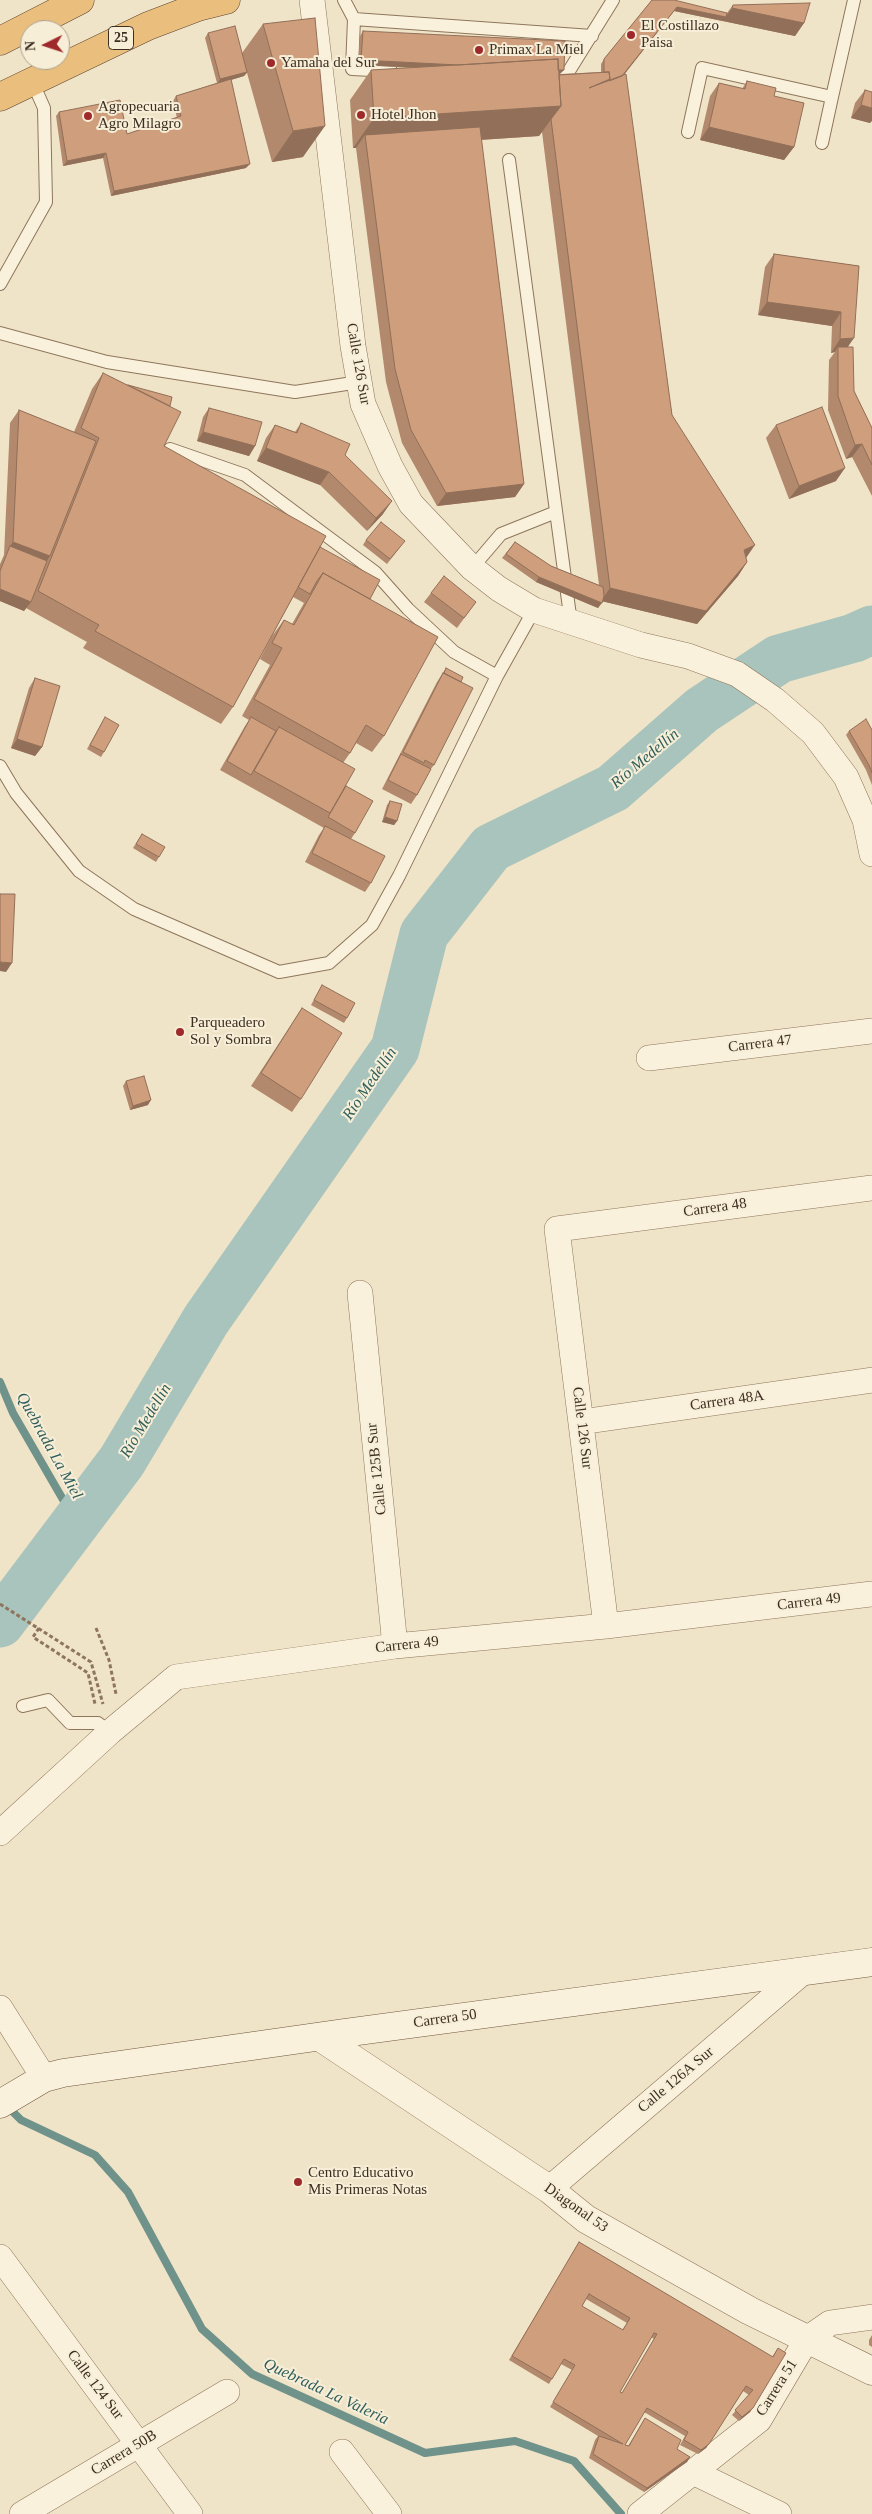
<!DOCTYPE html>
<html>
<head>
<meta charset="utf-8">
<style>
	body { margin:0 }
	#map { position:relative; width:872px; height:2514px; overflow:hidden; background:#f0e4c8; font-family:"Times New Roman",serif }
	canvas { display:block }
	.north { position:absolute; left:20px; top:20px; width:50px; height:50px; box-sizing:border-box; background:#f7eed8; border:1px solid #ada18e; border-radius:50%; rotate:266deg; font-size:14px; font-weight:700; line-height:20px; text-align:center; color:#3d2e20 }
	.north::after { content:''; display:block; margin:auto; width:18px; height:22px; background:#9e2a2b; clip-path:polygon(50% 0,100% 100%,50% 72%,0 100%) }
</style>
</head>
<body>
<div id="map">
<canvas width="872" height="2514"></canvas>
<div class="north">N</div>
</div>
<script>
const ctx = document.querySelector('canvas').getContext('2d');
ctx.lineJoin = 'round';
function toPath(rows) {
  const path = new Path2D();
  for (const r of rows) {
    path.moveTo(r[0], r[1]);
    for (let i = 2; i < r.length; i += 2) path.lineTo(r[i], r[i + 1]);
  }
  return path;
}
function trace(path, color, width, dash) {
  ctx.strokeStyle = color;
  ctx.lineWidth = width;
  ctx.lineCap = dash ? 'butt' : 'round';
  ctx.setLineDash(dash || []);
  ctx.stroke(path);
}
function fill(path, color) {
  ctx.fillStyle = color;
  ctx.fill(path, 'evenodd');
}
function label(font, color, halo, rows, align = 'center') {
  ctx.font = font + ' "Times New Roman",serif';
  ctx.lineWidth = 4;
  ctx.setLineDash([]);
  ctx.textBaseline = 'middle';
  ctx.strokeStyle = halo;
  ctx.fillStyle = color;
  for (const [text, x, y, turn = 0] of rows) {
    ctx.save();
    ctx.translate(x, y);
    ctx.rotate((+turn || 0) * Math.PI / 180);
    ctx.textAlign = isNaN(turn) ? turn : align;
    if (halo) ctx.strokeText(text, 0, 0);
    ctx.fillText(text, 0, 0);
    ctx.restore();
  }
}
const stream = toPath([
	[0,1382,13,1413,76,1522],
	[7,2106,21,2120,95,2155,128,2192,202,2329,252,2374,425,2453,515,2441,574,2461,621,2514]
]);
const river = toPath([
	[0,1623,122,1461,206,1320,395,1049,424,934,491,848,613,788,702,710,779,659,854,638,872,630]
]);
const path = toPath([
	[0,1604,91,1662,103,1704],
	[39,1628,33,1637,88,1673,95,1704],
	[96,1628,109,1660,116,1694]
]);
const service = toPath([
	[344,0,354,19,352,69,391,71],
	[354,19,592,36],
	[553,78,564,79,613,0],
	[688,132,702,68,832,97,854,0],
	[822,143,832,97],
	[509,160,571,623],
	[0,284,46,202,44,108,32,81],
	[0,333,107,362,295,392,359,382],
	[170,449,245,475,375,572,408,609,454,652,497,676],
	[472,568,501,534,556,512],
	[0,766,16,793,79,871,134,909,279,972,329,963,372,925,399,876,497,676,534,610],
	[23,1706,48,1700,70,1723,98,1723,110,1732]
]);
const minor = toPath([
	[312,0,353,346,363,404,390,466,411,504,472,568,499,589,534,610,641,645,688,656,737,674,775,700,813,733,846,777,865,820,872,854],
	[649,1058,872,1031],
	[360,1293,395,1646],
	[581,1422,872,1380],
	[606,1626,557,1229,872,1188],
	[0,1833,110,1732,176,1677,395,1646,606,1626,872,1594],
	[0,2008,44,2078],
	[549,2189,803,1972],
	[0,2257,190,2514],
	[342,2452,389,2514],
	[693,2472,779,2514],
	[22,2514,227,2392],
	[640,2514,759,2420,807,2339,830,2323,872,2317]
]);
const tertiary = toPath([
	[320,2037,549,2189,586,2219,750,2311,872,2371]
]);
const secondary = toPath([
	[0,2104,44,2078,63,2073,344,2033,872,1962]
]);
const trunk = toPath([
	[0,41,80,0],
	[0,97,148,26,198,7,226,0]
]);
const wall = toPath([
	[652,0,727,13,733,5,804,23,795,36,674,11,623,76,672,415,746,558,747,562,738,576,697,624,602,601,598,608,536,582,502,558,515,542,551,566,599,585,542,132,539,136,481,140,524,484,515,497,437,506,402,443,386,382,356,148,353,148,350,100,371,70,414,68,358,65,360,36,363,31,560,74,601,72,601,64,604,59],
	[263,24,303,157,272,162,247,73,244,76,231,80,246,168,111,196,103,158,63,166,56,116,59,112,127,134,177,118,173,101,176,96,217,83,205,38,208,33,242,53],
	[747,81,794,147,784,160,700,140,710,96,719,83,742,89],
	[865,90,870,123,851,118,855,103],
	[774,254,859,266,848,347,854,391,872,428,872,496,852,457,846,459,828,410,829,360,835,352,831,353,832,326,758,315,765,267],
	[103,373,170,406,164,446,320,547,370,599,384,736,372,752,356,743,350,753,343,763,346,786,355,833,351,839,371,883,365,892,305,862,319,835,324,828,220,770,245,726,249,720,242,716,270,665,260,659,272,636,284,620,292,624,304,603,293,597,233,707,221,724,83,648,87,642,26,608,24,611,0,601,0,564,4,555,10,423,19,410,74,432,92,389],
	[209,408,255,446,249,456,197,441,203,417],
	[301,423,345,455,383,514,367,531,320,485,257,461,266,438,275,425,295,432],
	[776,425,836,481,789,499,766,438],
	[366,540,401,546,387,564,363,545],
	[431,593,476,602,457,628,424,602],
	[446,668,461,682,434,765,430,770,417,795,411,804,382,789,437,682],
	[35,678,42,747,35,756,11,748,29,688],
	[105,717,104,752,101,757,87,749],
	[872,730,872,785,866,770,846,735,849,731],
	[390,801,397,821,394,825,382,822,387,805],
	[142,834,159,857,156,862,133,848],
	[322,985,347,1018,344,1023,311,1005],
	[302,1008,301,1099,292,1112,251,1086],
	[126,1081,148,1105,130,1110,123,1086],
	[579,2242,772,2357,778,2348,750,2412,739,2421,732,2415,749,2395,743,2391,706,2448,698,2454,680,2445,685,2436,644,2412,625,2445,628,2446,645,2418,677,2449,690,2457,687,2462,644,2492,589,2458,595,2440,598,2436,550,2407,572,2370,561,2364,549,2384,509,2360],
	[586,2299,627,2323,622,2330,582,2306],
	[651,2337,654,2339,622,2393,620,2392],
	[872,2335,872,2347,869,2345,869,2340]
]);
const shadedWall = toPath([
	[677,7,726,17,723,21,674,11,619,81,589,88],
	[732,8,804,23,795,36,723,21],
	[361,60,564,70,560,74,358,65],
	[247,72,244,76,217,84,220,79],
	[861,105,872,108,872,121,870,123,851,118],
	[561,106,539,136,367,147,365,135,356,148,353,148,374,118],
	[325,126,303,157,272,162,293,131],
	[709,127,794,147,784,160,700,140],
	[106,153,103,158,63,166,67,161],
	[250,164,246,168,111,196,114,191],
	[767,302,841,312,832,326,758,315],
	[854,338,845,351,838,347,835,352,831,353,840,339],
	[203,432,255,446,249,456,197,441],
	[862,444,852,457,846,459,855,445],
	[266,448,329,472,320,485,257,461],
	[845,468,836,481,789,499,799,486],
	[524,484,515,497,437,506,446,493],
	[392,501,383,514,367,531,376,518],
	[13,542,50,556,41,570,10,546],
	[755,545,746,558,744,550],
	[747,562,738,576,697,624,601,601,610,588],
	[539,577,602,603,598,608,536,582],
	[0,589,31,602,24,611,0,601],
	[17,739,42,747,35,756,11,748],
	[385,817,397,821,394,825,382,822],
	[0,962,12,963,6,972,0,971],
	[151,1100,148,1105,130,1110,133,1106],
	[753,2408,750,2412,739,2421,742,2417],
	[709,2444,706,2448,698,2454,701,2450],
	[690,2457,687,2462,644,2492,647,2488]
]);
const building = toPath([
	[652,0,674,0,727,13,726,17,677,7,622,76,609,81,610,79,609,72,604,72,604,59,652,0],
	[810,3,804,23,732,8,733,5,810,3],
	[315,18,325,126,293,131,263,24,315,18],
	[235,26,247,72,220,79,208,33,235,26],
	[363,31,565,41,564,70,558,70,558,59,458,65,361,60,363,31],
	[558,59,561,106,374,118,371,70,558,59],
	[609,72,610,79,589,88,626,74,672,415,755,545,744,550,747,562,706,611,610,588,551,119,561,106,559,75,609,72],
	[231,79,250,164,114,191,106,153,67,161,59,112,120,100,127,134,181,116,176,96,231,79],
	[747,81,776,88,774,96,804,103,794,147,709,127,719,83,745,89,747,81],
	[865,90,872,92,872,108,861,105,865,90],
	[480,127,524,484,446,493,411,430,395,369,365,135,480,127],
	[774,254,859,266,854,338,840,339,841,312,767,302,774,254],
	[838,347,853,347,854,391,872,428,872,465,862,444,855,445,838,396,838,347],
	[103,373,181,412,164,446,326,536,233,707,95,631,99,625,38,591,99,438,81,428,103,373],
	[128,385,172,397,170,406,128,385],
	[822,407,845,468,799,486,776,425,822,407],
	[209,408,262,422,255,446,203,432,209,408],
	[19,410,96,441,50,556,13,542,19,410],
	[301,423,350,444,345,455,392,501,376,518,329,472,266,448,275,425,297,433,301,423],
	[381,522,405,541,390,559,366,540,381,522],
	[515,542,551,566,603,587,604,596,602,603,539,577,506,554,515,542],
	[10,546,47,561,31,602,0,589,0,571,10,546],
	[320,547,380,580,370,599,323,573,317,581,310,594,298,587,320,547],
	[323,573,438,637,384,736,366,725,350,753,254,699,282,648,272,643,284,620,294,625,323,573],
	[444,576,476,602,464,618,431,593,444,576],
	[446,668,463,677,461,682,444,673,446,668],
	[443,673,473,688,434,765,425,760,424,763,403,752,443,673],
	[35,678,60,686,42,747,17,739,35,678],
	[105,717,119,725,104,752,90,745,105,717],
	[251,717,276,731,251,775,227,761,251,717],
	[866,719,872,730,872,773,869,765,849,731,866,719],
	[279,727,355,769,330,813,254,771,279,727],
	[401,754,431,769,417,795,388,780,401,754],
	[346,786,373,801,355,833,328,817,346,786],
	[390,801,402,804,397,821,385,817,390,801],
	[325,826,385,856,371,883,312,853,325,826],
	[142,834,165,847,159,857,136,844,142,834],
	[0,894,15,894,12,963,0,962,0,894],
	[322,985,355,1003,347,1018,314,1000,322,985],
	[302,1008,342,1033,301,1099,261,1073,302,1008],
	[144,1076,151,1100,133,1106,126,1081,144,1076],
	[579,2242,773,2357,778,2348,786,2353,753,2408,742,2417,735,2410,753,2390,746,2386,709,2444,701,2450,684,2440,688,2432,647,2408,625,2445,629,2446,645,2418,681,2440,677,2449,690,2457,647,2488,593,2454,599,2436,623,2444,553,2402,575,2365,564,2359,552,2379,512,2356,579,2242],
	[589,2294,630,2318,623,2330,582,2306,589,2294],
	[654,2333,657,2334,622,2393,620,2392,654,2333]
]);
const markers = [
	[631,35,5,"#9e2a2b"],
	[479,50,5,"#9e2a2b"],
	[271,63,5,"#9e2a2b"],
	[361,115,5,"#9e2a2b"],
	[88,116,5,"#9e2a2b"],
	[180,1032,5,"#9e2a2b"],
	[298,2182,5,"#9e2a2b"]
];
const shields = [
	[121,38,25]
];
const shieldNames = [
	["25",121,38]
];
const poiNames = [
	["El Costillazo",641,26],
	["Paisa",641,43],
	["Primax La Miel",489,50],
	["Yamaha del Sur",281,63],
	["Agropecuaria",98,107],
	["Agro Milagro",98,124],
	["Hotel Jhon",371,115],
	["Parqueadero",190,1023],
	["Sol y Sombra",190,1040],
	["Centro Educativo",308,2173],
	["Mis Primeras Notas",308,2190]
];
const streetNames = [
	["Calle 126 Sur",358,364,80],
	["Carrera 47",760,1044,-7],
	["Carrera 48",715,1208,-8],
	["Carrera 48A",727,1401,-8],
	["Calle 126 Sur",582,1428,83],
	["Calle 125B Sur",377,1469,-96],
	["Carrera 49",809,1602,-7],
	["Carrera 49",407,1645,-6],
	["Carrera 50",445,2019,-8],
	["Calle 126A Sur",676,2080,-40],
	["Diagonal 53",576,2208,35],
	["Calle 124 Sur",95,2385,53],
	["Carrera 51",777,2388,-58],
	["Carrera 50B",124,2453,-31]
];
const waterNames = [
	["Río Medellín",645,759,-40],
	["Río Medellín",370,1084,-56],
	["Río Medellín",146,1421,-59],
	["Quebrada La Miel",49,1446,61],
	["Quebrada La Valeria",326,2392,25]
];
trace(stream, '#6f938a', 8);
trace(river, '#a9c4bc', 49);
trace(service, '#8d765c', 14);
trace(minor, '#8d765c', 26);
trace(tertiary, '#8d765c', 29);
trace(secondary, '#6f573f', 29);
trace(trunk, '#5b4430', 29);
trace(path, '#8d765c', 3, [4, 2.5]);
trace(service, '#faf1dc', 12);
trace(minor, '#faf1dc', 25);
trace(tertiary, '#faf1dc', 28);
trace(secondary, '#faf1dc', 28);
trace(trunk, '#eabe7c', 28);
fill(wall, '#b2896c');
fill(shadedWall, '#916f58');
fill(building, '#cf9f7d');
trace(building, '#916f58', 1);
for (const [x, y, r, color] of markers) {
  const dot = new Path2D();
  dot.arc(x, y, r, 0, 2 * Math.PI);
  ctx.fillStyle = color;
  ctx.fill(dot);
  trace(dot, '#f7eed8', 2);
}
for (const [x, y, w] of shields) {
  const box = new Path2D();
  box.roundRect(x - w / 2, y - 11.5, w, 23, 4);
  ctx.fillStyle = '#f7eed8';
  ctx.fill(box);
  trace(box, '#3d2e20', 1);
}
label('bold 14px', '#3d2e20', null, shieldNames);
label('15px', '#3d2e20', '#f7eed8', poiNames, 'left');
label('15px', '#3d2e20', '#f7eed8', streetNames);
label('italic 16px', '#2f5d5a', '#f7eed8', waterNames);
</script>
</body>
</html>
